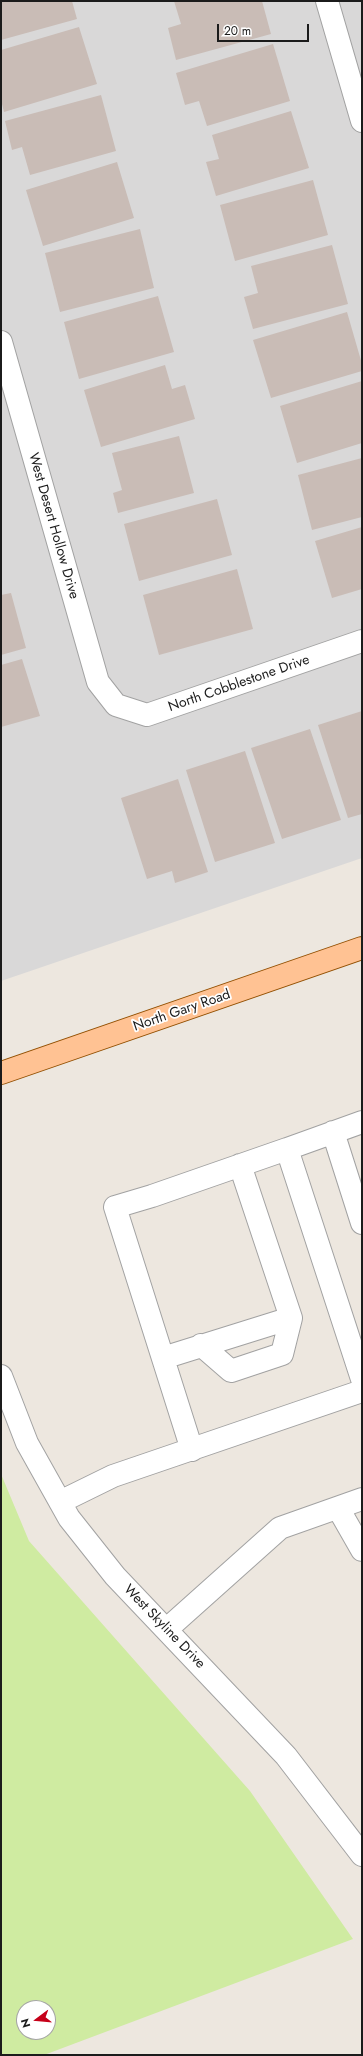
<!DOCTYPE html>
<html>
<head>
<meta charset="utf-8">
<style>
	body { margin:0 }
	#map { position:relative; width:363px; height:2056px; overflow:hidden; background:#ede7df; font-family:Jost,sans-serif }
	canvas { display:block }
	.frame { position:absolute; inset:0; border:2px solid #1b1b1b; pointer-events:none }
	.north { position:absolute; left:16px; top:2000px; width:40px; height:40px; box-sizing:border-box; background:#fff; border:1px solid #a4a4a4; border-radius:50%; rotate:254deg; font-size:11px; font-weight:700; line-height:16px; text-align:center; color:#1b1b1b }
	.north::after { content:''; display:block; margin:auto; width:14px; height:18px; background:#c60019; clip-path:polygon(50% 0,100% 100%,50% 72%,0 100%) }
	.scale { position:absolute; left:217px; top:24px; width:92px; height:18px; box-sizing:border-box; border:2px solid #1b1b1b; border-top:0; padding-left:5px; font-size:12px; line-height:14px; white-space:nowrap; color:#1b1b1b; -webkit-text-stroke:3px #fff; paint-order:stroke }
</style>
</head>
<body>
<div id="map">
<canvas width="363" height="2056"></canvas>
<div class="frame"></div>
<div class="north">N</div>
<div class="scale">20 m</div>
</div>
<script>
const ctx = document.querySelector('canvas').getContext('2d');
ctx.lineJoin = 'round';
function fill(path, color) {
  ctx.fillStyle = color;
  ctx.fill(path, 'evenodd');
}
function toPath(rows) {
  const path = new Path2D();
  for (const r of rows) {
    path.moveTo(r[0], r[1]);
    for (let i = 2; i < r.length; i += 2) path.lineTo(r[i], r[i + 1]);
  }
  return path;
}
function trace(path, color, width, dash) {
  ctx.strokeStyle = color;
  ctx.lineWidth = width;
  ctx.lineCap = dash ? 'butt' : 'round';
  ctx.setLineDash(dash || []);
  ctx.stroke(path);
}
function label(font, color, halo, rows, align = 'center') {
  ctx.font = font + ' Jost,sans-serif';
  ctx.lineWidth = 3.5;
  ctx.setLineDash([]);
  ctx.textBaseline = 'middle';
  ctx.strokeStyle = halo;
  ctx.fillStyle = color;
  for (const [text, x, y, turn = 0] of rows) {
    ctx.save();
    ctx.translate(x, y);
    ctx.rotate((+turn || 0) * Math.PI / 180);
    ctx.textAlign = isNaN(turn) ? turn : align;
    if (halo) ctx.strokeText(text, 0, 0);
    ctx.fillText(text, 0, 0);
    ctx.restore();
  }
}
const residential = toPath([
	[1,1,362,1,362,858,1,981]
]);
const grass = toPath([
	[1,1474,29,1541,250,1791,353,1939,44,2055,1,2055],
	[24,2008,48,2008,48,2032,24,2032]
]);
const building = toPath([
	[1,1,72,1,77,19,1,40],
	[174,1,262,1,271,34,176,60,168,28,181,24],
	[79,27,97,84,4,112,1,100,1,50],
	[273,44,290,101,207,126,199,101,185,105,176,73],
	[101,95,116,151,30,175,22,147,12,150,5,121],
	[291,111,309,168,216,196,206,162,219,159,212,135],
	[117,162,134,218,43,246,26,190],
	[313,180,328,235,235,261,220,205],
	[140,229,154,288,60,312,45,253],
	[332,245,348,304,253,329,244,297,258,293,251,266],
	[158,296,174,352,79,379,64,322],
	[347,312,362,364,362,371,271,398,253,340],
	[165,365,172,389,185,385,195,419,101,447,84,390],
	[362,381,362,443,297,463,280,406],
	[179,436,194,493,118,513,113,493,122,490,112,453],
	[362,458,362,517,312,530,298,475],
	[217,499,232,555,139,581,124,524],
	[362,527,362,589,332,598,315,541],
	[237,569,253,629,159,655,143,595],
	[11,593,26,648,1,655,1,595],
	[22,659,40,716,1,727,1,665],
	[362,711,362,814,348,818,318,725],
	[310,729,341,820,282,839,251,748],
	[245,751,275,843,215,862,186,770],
	[178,779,208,872,175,883,172,871,147,879,121,798]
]);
const minor = toPath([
	[327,1,362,121],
	[1,342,98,682,116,705,147,715,362,641],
	[333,1132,362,1223],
	[287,1149,362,1122],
	[201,1345,231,1371,282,1354,291,1318,240,1165],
	[163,1358,291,1318],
	[1,1376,27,1443,69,1518,115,1576,286,1756,362,1855],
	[192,1450,115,1207,152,1196,287,1149,362,1379],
	[60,1502,113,1476,362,1391],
	[338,1508,362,1550],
	[167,1629,280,1528,362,1499]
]);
const major = toPath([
	[1,1073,362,948]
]);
const streetNames = [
	["West Desert Hollow Drive",53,526,74],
	["North Cobblestone Drive",239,684,-19],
	["North Gary Road",182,1011,-19],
	["West Skyline Drive",164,1627,46]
];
fill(residential, '#d9d8d8');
fill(grass, '#cfeba1');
fill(building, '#c9bcb6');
trace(minor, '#a2a2a2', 24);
trace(major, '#924f00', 24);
trace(minor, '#fff', 22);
trace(major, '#ffc293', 22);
label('14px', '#1b1b1b', '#fff', streetNames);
</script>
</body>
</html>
